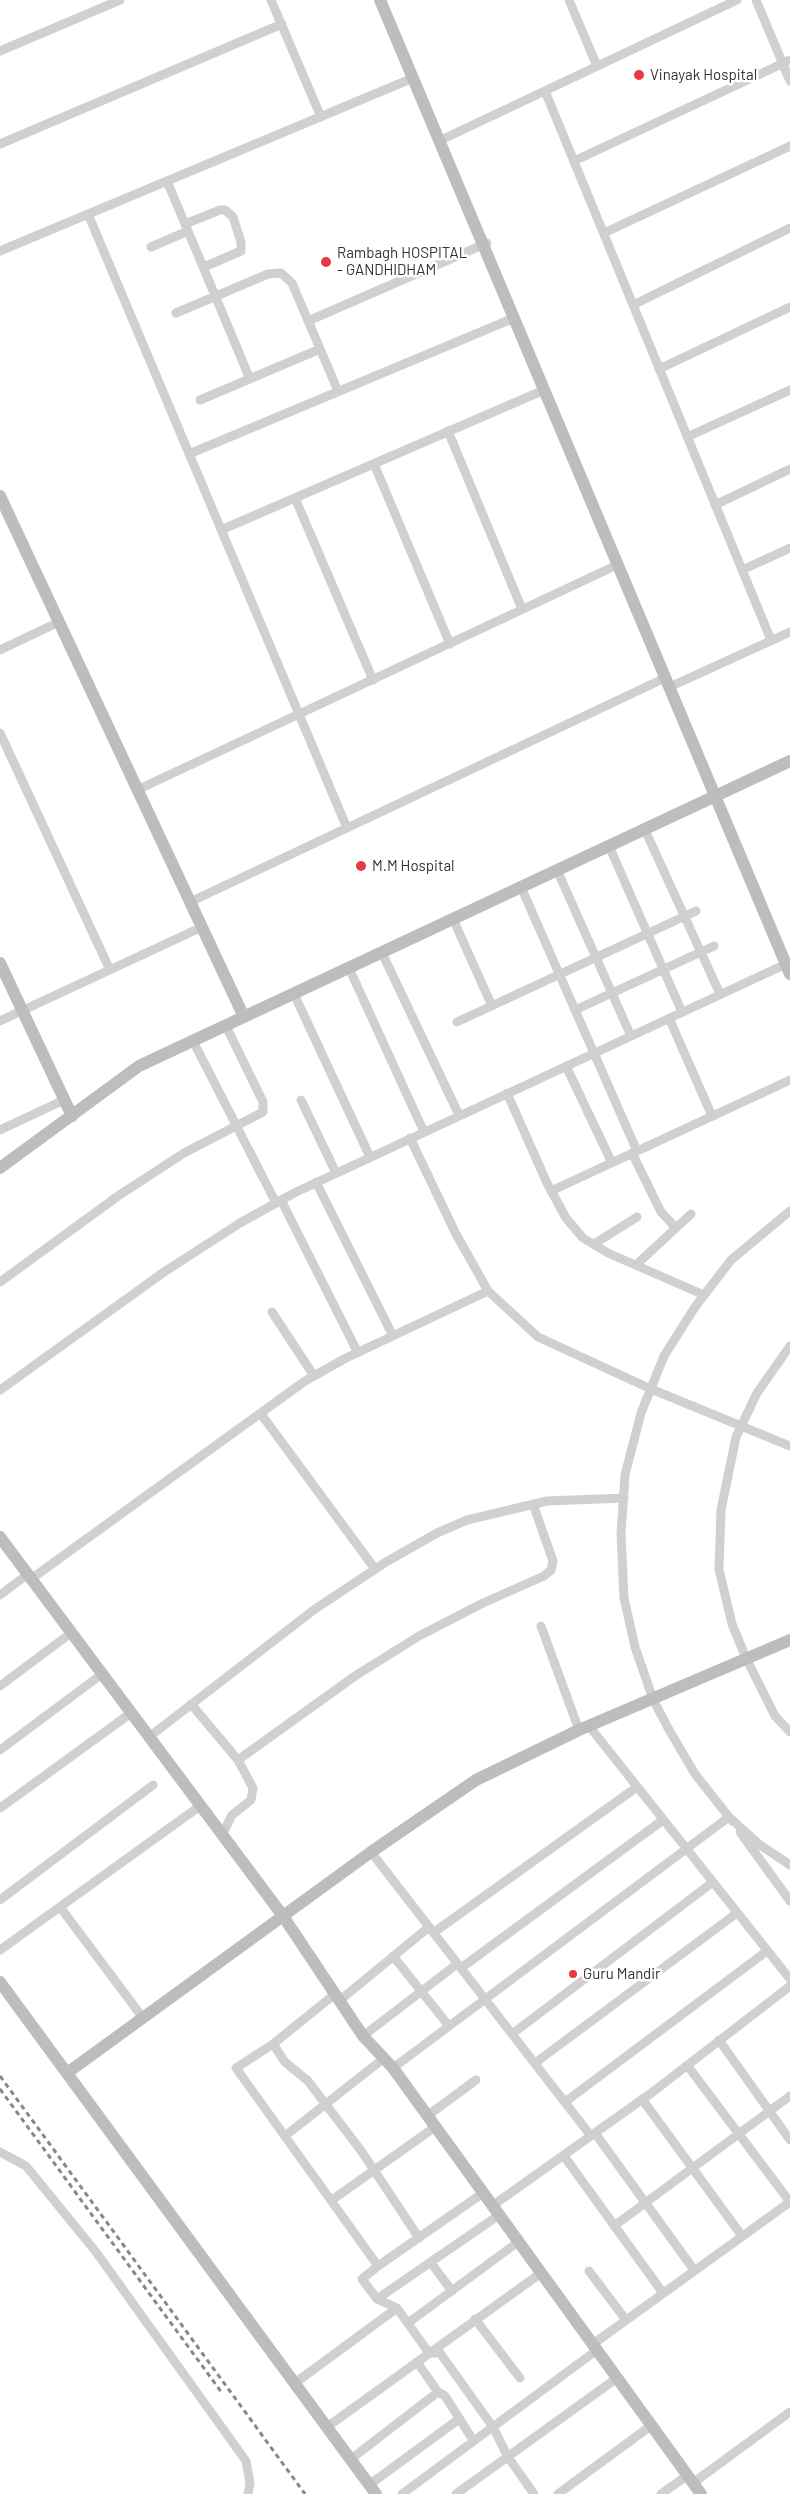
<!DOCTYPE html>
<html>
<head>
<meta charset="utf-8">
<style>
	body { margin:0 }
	canvas { display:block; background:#fff }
</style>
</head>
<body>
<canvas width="790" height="2494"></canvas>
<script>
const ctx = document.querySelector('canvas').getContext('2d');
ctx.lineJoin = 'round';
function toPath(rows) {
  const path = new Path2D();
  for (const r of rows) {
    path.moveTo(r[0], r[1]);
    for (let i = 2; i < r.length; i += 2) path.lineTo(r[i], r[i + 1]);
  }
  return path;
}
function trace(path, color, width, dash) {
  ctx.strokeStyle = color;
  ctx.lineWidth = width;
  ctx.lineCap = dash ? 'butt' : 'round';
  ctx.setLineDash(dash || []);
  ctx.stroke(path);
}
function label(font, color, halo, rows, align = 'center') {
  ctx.font = font + ' Barlow,sans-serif';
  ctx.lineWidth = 5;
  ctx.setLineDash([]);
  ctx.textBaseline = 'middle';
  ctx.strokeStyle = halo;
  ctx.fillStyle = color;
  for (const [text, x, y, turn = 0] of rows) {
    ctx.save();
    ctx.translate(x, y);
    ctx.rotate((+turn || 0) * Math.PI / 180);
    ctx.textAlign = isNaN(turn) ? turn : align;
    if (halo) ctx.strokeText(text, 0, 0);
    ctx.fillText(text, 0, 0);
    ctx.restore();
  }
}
const street = toPath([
	[271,0,321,117],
	[569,0,597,66],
	[756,0,790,81],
	[0,51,120,0],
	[545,91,771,640],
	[439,141,737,0],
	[0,144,282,24],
	[574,161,790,60],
	[167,181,250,379],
	[88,214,347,828],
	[185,224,220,210,225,210,233,217,241,242,241,251,204,267],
	[604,233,790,146],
	[151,247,188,231],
	[0,251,413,78],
	[633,305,790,228],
	[176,313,268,274,281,273,292,283,338,391],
	[308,321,487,243],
	[659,369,790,307],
	[200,400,320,349],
	[448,431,522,609],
	[687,437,790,390],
	[189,454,514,318],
	[374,464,450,644],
	[295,498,373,680],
	[715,505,790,469],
	[221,530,544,390],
	[742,570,790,548],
	[0,650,59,622],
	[676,684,790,632],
	[0,733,110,970],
	[137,790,617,565],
	[645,830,720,994],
	[609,846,682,1012],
	[557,870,631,1036],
	[521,887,637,1151],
	[190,902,665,678],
	[453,919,492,1006],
	[382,953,459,1115],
	[349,968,424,1132],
	[294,994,370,1157],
	[575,1010,714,946],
	[669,1018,712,1116],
	[0,1021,202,927],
	[457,1022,696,911],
	[193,1041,276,1203],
	[566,1066,612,1163],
	[507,1093,547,1183,566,1218,583,1238,608,1253,704,1295],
	[301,1100,336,1173],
	[0,1130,64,1100],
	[410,1138,456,1234,488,1291,538,1337,651,1389,790,1446],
	[632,1153,661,1212,676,1228],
	[316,1182,393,1336],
	[551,1191,790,1080],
	[281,1200,358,1353],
	[790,1211,731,1260,695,1307,664,1356,641,1413,625,1475,621,1534,624,1598,635,1647,653,1699,668,1728,695,1774,729,1817,760,1845,790,1865],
	[594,1244,637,1217],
	[636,1265,691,1214],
	[0,1282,118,1196,184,1153,263,1112,263,1102,226,1026],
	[272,1312,314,1376],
	[790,1346,757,1393,736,1437,721,1510,719,1569,732,1624,746,1658,775,1716,790,1732],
	[0,1390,164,1272,240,1223,294,1193,786,964],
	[261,1414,375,1569],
	[31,1579,305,1381,346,1358,488,1291],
	[0,1595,28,1574],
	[541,1626,579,1730],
	[0,1686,71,1633],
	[191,1704,238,1760,253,1788,251,1800,232,1815,222,1835],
	[589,1726,790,1979],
	[149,1737,315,1609,386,1562,437,1533,467,1520,547,1501,624,1498],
	[0,1750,102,1674],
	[238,1760,355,1676,419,1636,483,1603,544,1576,551,1570,553,1561,533,1504],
	[0,1808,131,1713],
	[740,1832,790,1901],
	[371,1852,591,2136],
	[0,1900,153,1785],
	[60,1907,143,2018],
	[433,1933,637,1787],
	[0,1950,200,1806],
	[393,1956,449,2026],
	[461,1968,663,1820],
	[335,1994,273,2044,236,2068,378,2266,362,2279,377,2299,397,2308,429,2353,440,2353,493,2427,508,2457,534,2494],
	[339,2001,429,1927],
	[512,2034,713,1882],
	[363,2036,457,1964],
	[719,2040,790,2140],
	[273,2044,285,2062,308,2081,362,2152,419,2238],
	[535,2063,737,1913],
	[687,2065,790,2202],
	[393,2068,729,1817,732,1821],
	[642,2099,742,2236],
	[565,2102,767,1951],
	[427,2116,476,2080],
	[595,2133,694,2270],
	[285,2136,383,2059],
	[0,2152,26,2166,96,2252,246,2461,250,2483,248,2494],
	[564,2156,663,2293],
	[332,2200,435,2127],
	[492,2206,654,2091,790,1986],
	[614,2226,790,2096],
	[431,2263,452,2291],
	[378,2266,483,2193],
	[589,2271,626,2320],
	[377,2299,499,2215],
	[475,2319,520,2378],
	[408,2323,518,2242],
	[593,2344,790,2202],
	[417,2362,438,2392,445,2396,473,2440],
	[295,2383,397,2308],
	[327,2427,541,2273],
	[351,2459,438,2392],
	[693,2483,790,2412],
	[369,2485,459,2419],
	[402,2494,597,2350],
	[456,2494,617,2378],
	[558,2494,652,2425],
	[661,2494,688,2475]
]);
const secondary = toPath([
	[380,0,790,974],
	[0,496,244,1017],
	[0,963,72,1116],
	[0,1168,139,1066,790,761],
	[0,1537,283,1916,363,2036,393,2068,701,2494],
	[0,1982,376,2494],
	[67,2073,371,1852,476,1780,579,1730,790,1640]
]);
const rail = toPath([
	[0,2076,305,2494],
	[0,2089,222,2393]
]);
const markers = [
	[639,75,6,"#e63946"],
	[326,262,6,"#e63946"],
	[361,866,6,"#e63946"],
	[573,1974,5,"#e63946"]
];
const poiNames = [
	["Vinayak Hospital",650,75],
	["Rambagh HOSPITAL",337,253],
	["- GANDHIDHAM",337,270],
	["M.M Hospital",372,866],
	["Guru Mandir",583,1974]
];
trace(street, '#d0d0d0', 9);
trace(secondary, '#bdbdbd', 12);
trace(rail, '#888', 3, [5, 4]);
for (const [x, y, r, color] of markers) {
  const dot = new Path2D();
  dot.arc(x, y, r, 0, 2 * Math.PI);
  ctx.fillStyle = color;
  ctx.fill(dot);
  trace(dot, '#fff', 2);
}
label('15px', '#333', '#fff', poiNames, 'left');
</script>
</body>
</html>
